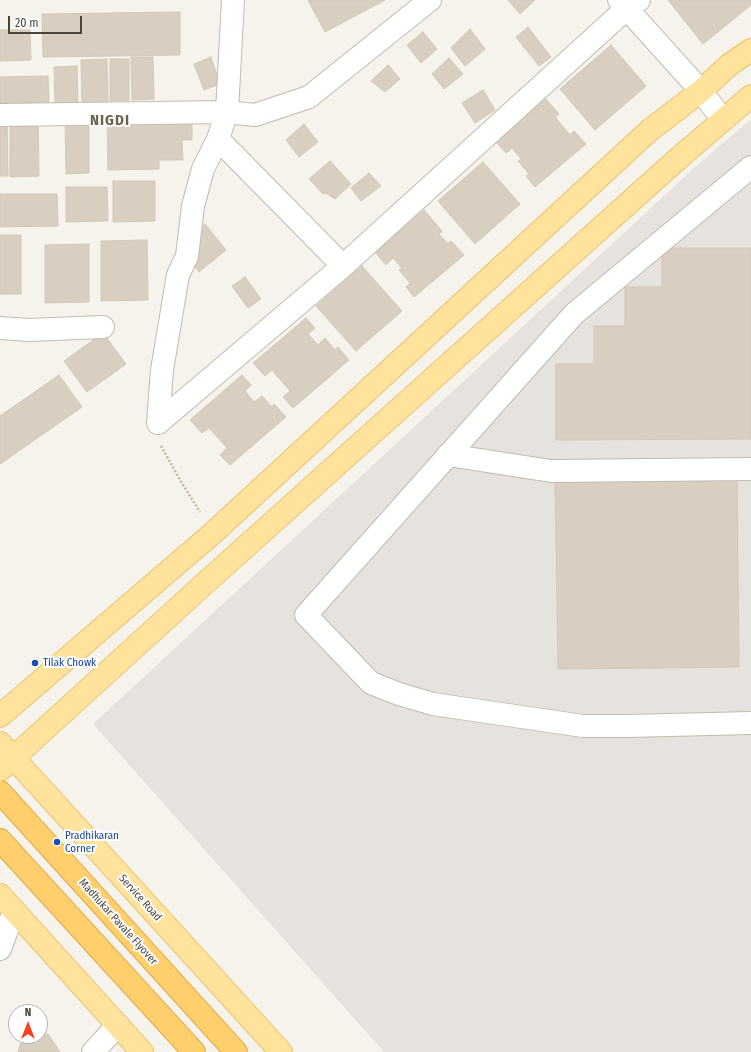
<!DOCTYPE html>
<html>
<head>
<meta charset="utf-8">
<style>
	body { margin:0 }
	#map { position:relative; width:751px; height:1052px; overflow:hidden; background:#f6f3ec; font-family:"Fira Sans Condensed",sans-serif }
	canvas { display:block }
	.north { position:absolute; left:8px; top:1004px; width:40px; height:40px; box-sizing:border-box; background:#fff; border:1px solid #b7b4b0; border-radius:50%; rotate:0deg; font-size:11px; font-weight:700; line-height:16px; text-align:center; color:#4b4439 }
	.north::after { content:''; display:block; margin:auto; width:14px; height:18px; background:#fc3f1d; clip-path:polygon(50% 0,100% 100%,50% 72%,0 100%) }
	.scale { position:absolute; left:8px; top:16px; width:74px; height:18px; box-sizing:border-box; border:2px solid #4b4439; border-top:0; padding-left:5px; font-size:12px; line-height:14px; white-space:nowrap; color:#4b4439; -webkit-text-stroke:3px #fff; paint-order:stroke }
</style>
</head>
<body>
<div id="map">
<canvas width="751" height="1052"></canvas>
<div class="north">N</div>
<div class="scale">20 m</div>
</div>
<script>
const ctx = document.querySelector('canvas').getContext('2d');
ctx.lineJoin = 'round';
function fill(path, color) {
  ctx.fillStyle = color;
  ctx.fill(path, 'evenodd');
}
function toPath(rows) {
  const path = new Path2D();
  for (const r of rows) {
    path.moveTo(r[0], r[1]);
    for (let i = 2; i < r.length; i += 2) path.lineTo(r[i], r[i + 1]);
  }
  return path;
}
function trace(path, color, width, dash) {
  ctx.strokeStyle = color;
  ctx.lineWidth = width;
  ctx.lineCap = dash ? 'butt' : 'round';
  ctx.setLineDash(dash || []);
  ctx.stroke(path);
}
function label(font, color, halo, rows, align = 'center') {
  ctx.font = font + ' "Fira Sans Condensed",sans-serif';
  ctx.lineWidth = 4;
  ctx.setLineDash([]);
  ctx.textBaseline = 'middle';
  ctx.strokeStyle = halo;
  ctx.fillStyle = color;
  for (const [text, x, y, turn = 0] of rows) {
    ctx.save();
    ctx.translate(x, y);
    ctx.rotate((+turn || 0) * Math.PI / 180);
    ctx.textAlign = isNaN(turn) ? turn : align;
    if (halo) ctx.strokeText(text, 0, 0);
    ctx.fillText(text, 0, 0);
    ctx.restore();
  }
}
const industrial = toPath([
	[751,119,751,1052,384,1052,93,724,693,169]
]);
const building = toPath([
	[308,0,385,0,325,32,308,0],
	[508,0,535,0,520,14,508,0],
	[668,0,751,0,751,5,703,44,668,0],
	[180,12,180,55,43,57,42,14,180,12],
	[528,27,551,57,539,66,516,37,528,27],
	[470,29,485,49,465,66,451,48,470,29],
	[0,30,30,30,31,60,0,61,0,30],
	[423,32,437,49,421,63,407,45,423,32],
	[611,45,646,86,595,130,560,89,611,45],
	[131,57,153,57,154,99,132,100,131,57],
	[211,57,220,84,204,90,194,64,211,57],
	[449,58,463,74,444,89,432,74,449,58],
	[107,59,108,103,82,104,81,60,107,59],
	[110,59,129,59,129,100,110,101,110,59],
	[388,65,400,79,385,92,371,81,388,65],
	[77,66,78,108,55,108,54,67,77,66],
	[48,76,49,102,0,103,0,77,48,76],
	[483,90,495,110,475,123,462,103,483,90],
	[545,98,559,114,555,117,570,135,574,131,586,144,535,187,526,176,529,174,518,161,521,159,512,148,506,153,495,141,545,98],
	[65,115,89,115,89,173,66,174,65,115],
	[192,116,192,140,182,140,183,160,159,160,159,169,108,170,107,117,192,116],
	[0,117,7,117,8,176,0,176,0,117],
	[10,118,38,118,39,176,10,177,10,118],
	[304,124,318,142,299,157,286,140,304,124],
	[330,161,351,184,335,199,326,193,323,194,309,179,330,161],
	[483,162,520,204,475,244,438,201,483,162],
	[369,173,381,186,361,201,351,188,369,173],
	[113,181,155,181,155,221,113,222,113,181],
	[66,187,107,187,108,221,66,222,66,187],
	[0,194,57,194,58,226,0,227,0,194],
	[424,210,442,231,439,234,448,244,451,241,464,255,414,297,406,287,410,283,399,270,402,268,393,258,386,265,375,252,424,210],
	[205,224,226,250,199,272,187,256,197,230,205,224],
	[0,235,21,235,21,294,0,294,0,235],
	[147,240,148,300,101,301,101,241,147,240],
	[89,244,89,302,45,303,45,245,89,244],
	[662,248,751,248,751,439,556,440,556,364,594,364,594,326,625,326,625,287,662,287,662,248],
	[362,266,402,311,356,351,316,306,362,266],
	[245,277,261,299,248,308,232,286,245,277],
	[306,318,315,328,308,334,318,345,325,338,335,350,338,347,349,360,293,408,283,397,290,391,272,370,265,376,253,363,306,318],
	[103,333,126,364,87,392,64,361,103,333],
	[59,375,82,407,0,464,0,416,59,375],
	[242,375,251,385,245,391,254,402,262,396,272,407,274,404,286,417,230,465,220,455,227,448,209,428,202,433,190,420,242,375],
	[737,477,739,667,558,669,555,479,737,477],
	[48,1034,60,1052,18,1052,23,1036,40,1036,40,1035,48,1034]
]);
const path = toPath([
	[161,446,180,480,200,512]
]);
const minor = toPath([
	[619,0,701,91,723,120],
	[0,115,227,112,255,115,309,97,430,0],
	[218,139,343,266],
	[751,167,574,314,306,615,371,683,399,694,433,704,583,726,628,726,751,723],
	[0,328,29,330,103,327],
	[158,423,343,266,626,9,639,0],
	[158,423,162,370,178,275,187,256,193,206,203,169,218,139,227,112,233,0],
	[448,455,551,471,751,469],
	[0,949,14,911],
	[93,1052,118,1025]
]);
const major = toPath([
	[0,716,213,533,650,130,701,91,729,65,751,50],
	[0,743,281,1052],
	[0,770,203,585,681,156,751,96],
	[0,895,142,1052]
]);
const highway = toPath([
	[0,792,236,1052],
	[0,840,194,1052]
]);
const markers = [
	[35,663,4,"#1a4fb4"],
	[57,842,4,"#1a4fb4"]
];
const transitNames = [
	["Tilak Chowk",43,663],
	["Pradhikaran",65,836],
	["Corner",65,849]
];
const streetNames = [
	["Service Road",140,898,48],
	["Madhukar Pavale Flyover",118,922,48]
];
const districtNames = [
	["NIGDI",110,121]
];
fill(industrial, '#e6e2dd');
fill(building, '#d8cfc1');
trace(building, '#d3c7b4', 1);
trace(minor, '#c2bbae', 24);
trace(major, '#e6c16a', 24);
trace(highway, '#e0a43c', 24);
trace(path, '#c4b79f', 2.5, [2, 2]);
trace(minor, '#fff', 22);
trace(major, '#ffe39c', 22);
trace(highway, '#ffcf6e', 22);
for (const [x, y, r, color] of markers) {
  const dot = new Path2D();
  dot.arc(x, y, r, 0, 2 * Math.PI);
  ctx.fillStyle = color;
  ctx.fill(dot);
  trace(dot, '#fff', 1.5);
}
label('11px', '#164399', '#fff', transitNames, 'left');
label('11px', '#4b4439', '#fff', streetNames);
ctx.letterSpacing = '1px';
label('bold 15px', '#6e6250', '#fff', districtNames);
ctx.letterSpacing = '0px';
</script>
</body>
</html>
